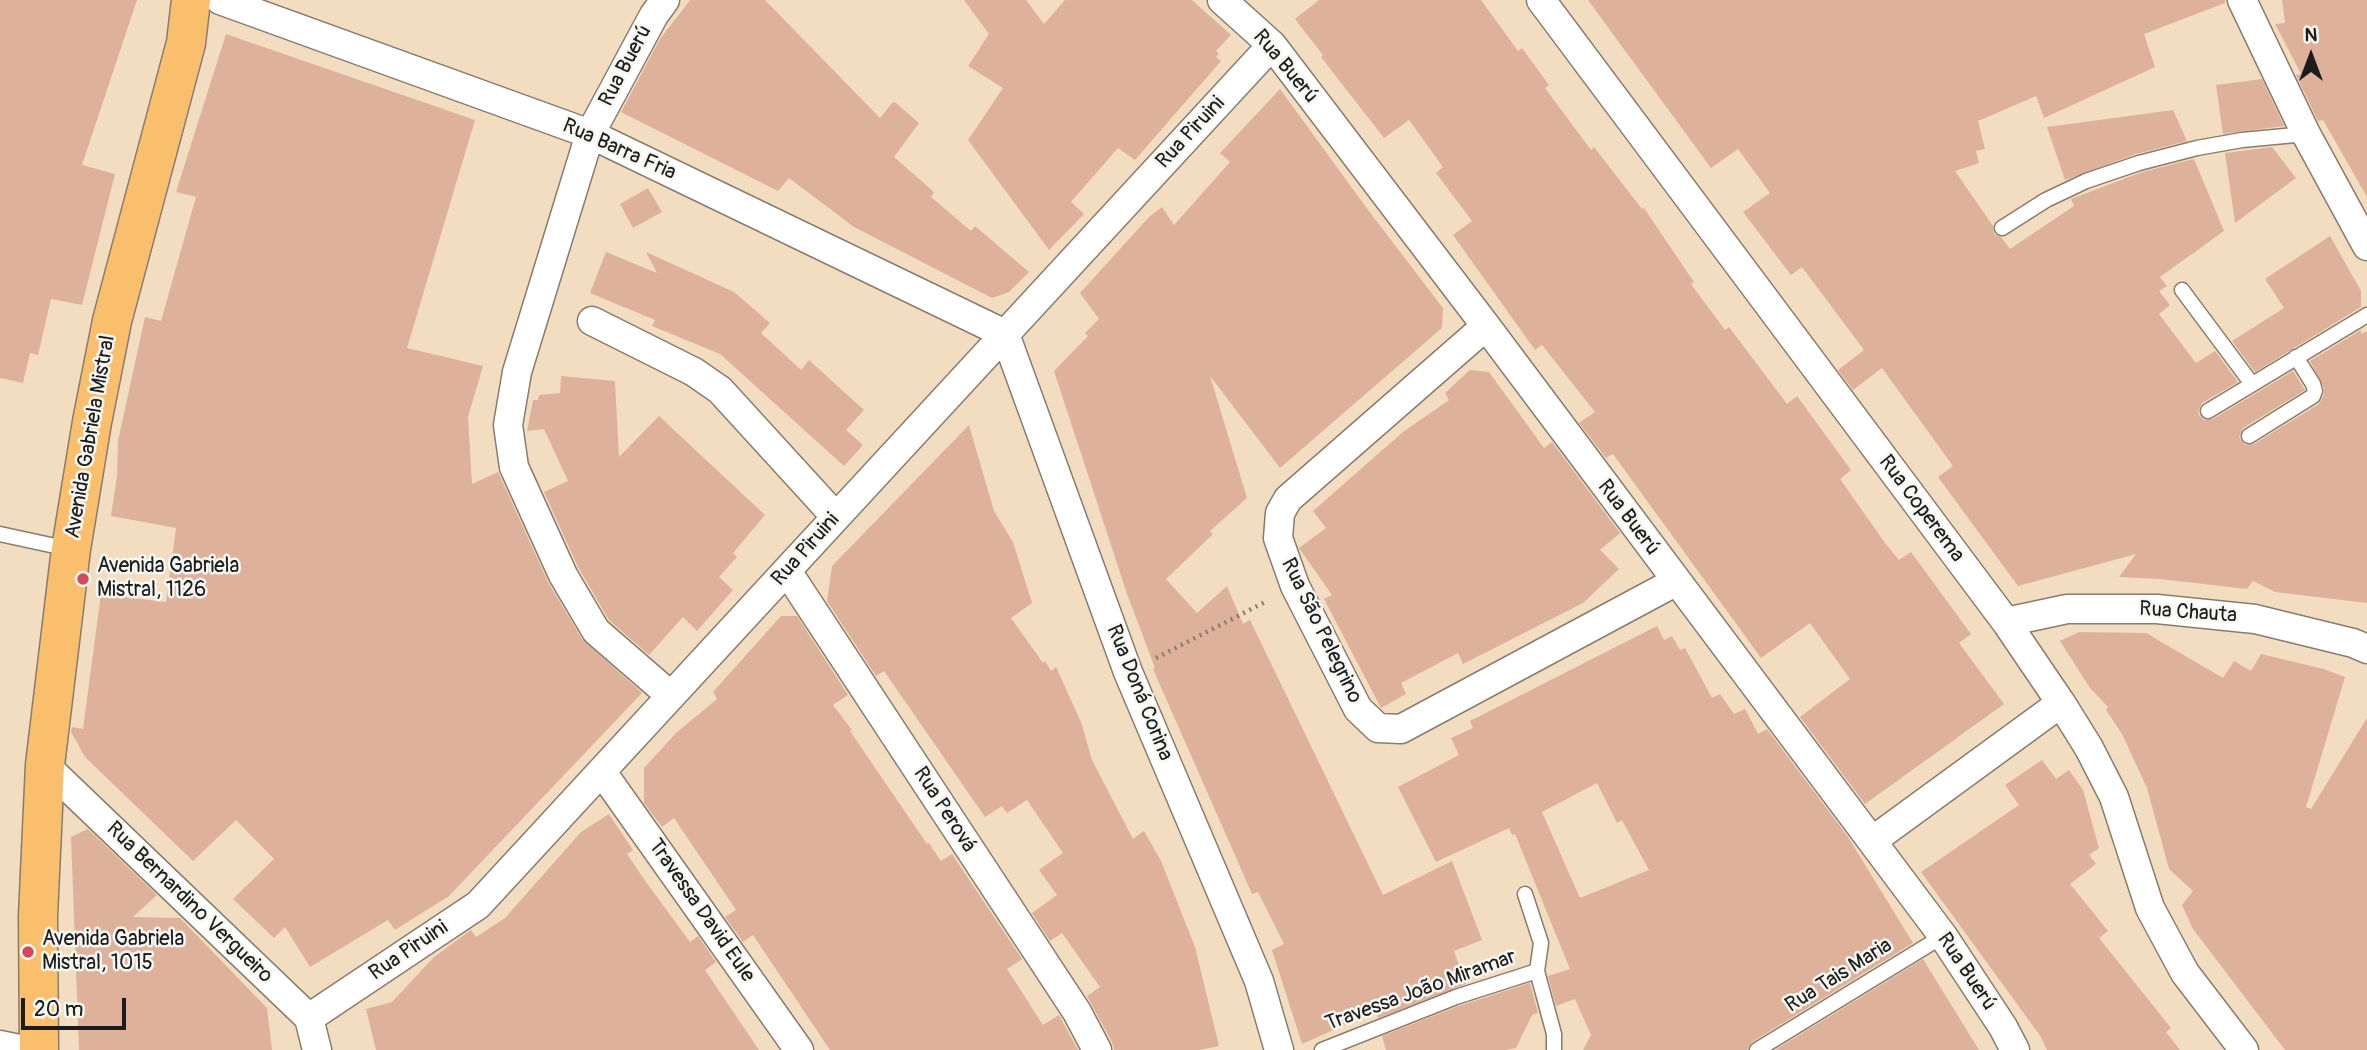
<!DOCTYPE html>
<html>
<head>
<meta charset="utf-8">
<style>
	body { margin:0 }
	#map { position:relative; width:2367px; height:1050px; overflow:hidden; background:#f3ddc0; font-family:Pangolin,sans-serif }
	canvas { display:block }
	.north { position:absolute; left:2276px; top:21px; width:70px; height:70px; -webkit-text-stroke:5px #f6f6f2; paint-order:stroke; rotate:0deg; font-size:19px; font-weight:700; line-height:28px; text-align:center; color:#1c1c1c }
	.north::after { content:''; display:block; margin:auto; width:24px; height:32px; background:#1c1c1c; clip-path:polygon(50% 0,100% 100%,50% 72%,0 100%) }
	.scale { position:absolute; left:21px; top:998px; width:105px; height:32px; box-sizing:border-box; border:4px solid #1c1c1c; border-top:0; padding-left:9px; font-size:21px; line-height:24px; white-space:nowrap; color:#1c1c1c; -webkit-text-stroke:5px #f6f6f2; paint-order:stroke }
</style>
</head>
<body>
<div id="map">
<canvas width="2367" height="1050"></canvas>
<div class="north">N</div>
<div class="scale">20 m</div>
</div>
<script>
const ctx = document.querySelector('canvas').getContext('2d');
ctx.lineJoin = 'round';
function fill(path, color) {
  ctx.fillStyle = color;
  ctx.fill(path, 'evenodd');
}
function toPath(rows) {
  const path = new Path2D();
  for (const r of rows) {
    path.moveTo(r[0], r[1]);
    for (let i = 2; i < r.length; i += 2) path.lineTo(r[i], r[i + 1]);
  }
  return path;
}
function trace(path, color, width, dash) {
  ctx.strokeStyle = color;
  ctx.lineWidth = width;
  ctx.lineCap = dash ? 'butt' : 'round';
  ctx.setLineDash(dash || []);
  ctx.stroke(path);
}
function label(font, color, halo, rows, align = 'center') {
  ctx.font = font + ' Pangolin,sans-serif';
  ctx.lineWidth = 5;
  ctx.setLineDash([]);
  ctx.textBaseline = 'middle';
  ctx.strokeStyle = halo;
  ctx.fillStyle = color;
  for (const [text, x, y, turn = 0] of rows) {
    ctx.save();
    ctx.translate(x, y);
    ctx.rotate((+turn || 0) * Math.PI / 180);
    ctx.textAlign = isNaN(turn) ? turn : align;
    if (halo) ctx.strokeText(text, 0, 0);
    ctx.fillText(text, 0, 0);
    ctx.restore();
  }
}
const building = toPath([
	[0,0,137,0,82,165,115,174,82,305,51,299,38,355,30,353,23,383,0,378],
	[690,0,765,0,880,118,893,102,896,103,919,123,894,157,934,192,931,197,971,231,975,226,1029,272,1009,292,992,298,854,227,789,178,778,191,621,112,660,39],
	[964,0,1026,0,1044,24,1065,0,1192,0,1231,35,1216,51,1219,54,1216,57,1221,61,1135,160,1118,148,1071,202,1084,214,1049,250,968,140,1003,88,968,66,989,34],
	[1319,0,1481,0,1518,51,1522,48,1549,85,1545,88,1591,150,1594,147,1642,209,1644,208,1694,282,1691,284,1725,330,1729,327,1787,404,1797,396,1851,470,1840,479,1885,543,1899,560,1911,552,1971,634,1959,643,2004,704,1865,804,1800,717,1850,679,1810,623,1761,658,1613,454,1606,458,1579,423,1595,412,1542,345,1535,350,1453,235,1472,221,1436,173,1443,167,1409,120,1384,138,1321,57,1323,55,1295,19],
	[1588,0,2225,0,2225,3,2144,34,2155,67,2044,118,2036,96,1978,121,1985,149,1976,151,1979,163,1955,171,1993,226,1994,234,2001,237,2010,249,2074,206,2071,199,2142,172,2194,159,2224,231,2160,277,2167,286,2159,291,2170,305,2159,314,2196,363,2215,351,2238,382,2202,403,2198,411,2199,415,2204,420,2213,419,2293,371,2305,390,2243,428,2239,437,2245,445,2254,444,2319,404,2324,395,2324,388,2310,361,2361,330,2361,334,2367,331,2367,603,2275,592,2253,581,2247,589,2160,579,2119,577,2136,554,2018,586,1938,477,1953,466,1882,368,1853,390,1838,370,1864,350,1802,267,1791,275,1743,212,1770,193,1738,149,1711,168],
	[2282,0,2367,0,2367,197,2323,120,2318,121,2296,75,2301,74,2275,24,2285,23],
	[226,34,475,120,407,348,483,366,468,417,472,484,498,472,548,582,582,639,642,693,449,896,395,930,388,920,310,967,285,927,274,938,233,899,274,859,236,820,193,861,85,757,71,732,72,727,83,729,101,594,166,602,176,528,111,516,117,476,118,441,145,317,161,321,196,197,176,192],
	[2262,79,2284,126,2223,134,2216,85],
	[1280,89,1371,214,1443,308,1442,328,1280,468,1210,376,1247,498,1210,531,1213,534,1166,579,1197,613,1227,586,1243,624,1250,620,1383,895,1452,861,1482,940,1454,951,1466,984,1378,1018,1376,1011,1302,1044,1272,950,1284,944,1258,892,1252,894,1153,669,1155,668,1127,594,1054,371,1088,336,1085,333,1099,319,1080,293,1149,217,1162,207,1174,225,1230,162,1220,153],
	[2173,110,2187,141,2136,154,2065,180,2047,127],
	[2272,147,2296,178,2235,223,2225,153],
	[648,188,662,212,633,228,620,204],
	[2330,236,2361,291,2361,307,2255,372,2232,341,2284,308,2265,279],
	[606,252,657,273,646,252,734,292,770,323,761,333,801,370,809,360,864,410,846,430,863,445,844,466,720,354,652,326,655,320,590,293],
	[1470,370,1489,372,1544,448,1552,442,1620,533,1600,550,1619,569,1583,603,1463,664,1458,653,1401,683,1406,694,1381,708,1324,599,1332,595,1299,548,1326,528,1313,511,1403,432,1449,400,1445,393],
	[561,376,615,381,619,457,659,416,765,515,733,553,737,557,719,577,733,590,697,631,683,617,649,655,609,620,578,567,544,492,568,481,544,429,527,431,533,400,538,400,539,395,560,393],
	[969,425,994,511,1013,542,1032,603,1011,618,1043,663,1045,661,1051,671,1056,667,1081,722,1092,760,1133,839,1144,831,1161,861,1195,947,1219,1046,1200,1050,1114,1050,1112,1042,1087,996,1100,987,1062,933,1050,941,1032,913,1057,895,1039,870,1063,853,1027,800,1007,813,1002,806,985,817,884,671,876,676,827,601,832,566],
	[781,616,797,616,848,695,833,705,852,730,850,731,927,844,929,843,941,861,952,854,1022,959,1007,969,1043,1025,1059,1015,1078,1050,830,1050,753,935,743,942,725,917,736,910,674,818,662,827,644,803,644,768,676,733,717,699,713,692],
	[1657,626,1664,640,1672,636,1680,650,1685,648,1712,698,1720,694,1734,714,1745,709,1758,734,1767,729,1848,837,1913,943,1752,1042,1747,1050,1583,1050,1591,1035,1575,999,1556,1006,1548,976,1570,969,1515,834,1512,835,1509,828,1436,862,1398,787,1459,755,1451,738,1473,728,1470,721],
	[1597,783,1617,823,1622,820,1649,870,1580,898,1542,812],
	[2079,632,2146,633,2223,678,2234,661,2251,671,2261,654,2324,669,2345,677,2306,807,2311,809,2367,718,2367,1050,2285,1050,2193,929,2182,905,2193,891,2169,869,2147,788,2122,734,2106,710,2108,707,2090,688,2060,641],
	[2042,760,2056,779,2069,770,2083,790,2099,848,2089,855,2096,864,2070,884,2108,931,2099,938,2171,1028,2166,1032,2180,1050,2047,1050,2041,1037,1921,872,2019,805,2005,785],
	[609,814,633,850,627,854,646,882,690,942,698,936,716,962,705,970,759,1050,376,1050,366,1009,392,1002,434,957,471,930,476,937,505,918,581,832],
	[88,829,157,895,133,917,180,918,267,1008,272,1050,79,1050,71,837],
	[1923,959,1979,1050,1775,1050],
	[1530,983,1538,1013,1532,1015,1516,1048,1505,1050,1386,1050,1382,1036,1459,1006]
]);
const path = toPath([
	[1156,658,1267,601]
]);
const service = toPath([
	[2002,228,2046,200,2086,181,2139,163,2197,148,2242,140,2306,134],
	[2182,290,2252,384],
	[2208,411,2367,315],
	[2249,436,2313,396,2315,391,2313,384,2296,357],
	[0,534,69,549],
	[1525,894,1541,943,1537,971,1554,1034,1554,1050],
	[1322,1050,1456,997,1537,971],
	[1757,1050,1943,936]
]);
const minor = toPath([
	[220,0,590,134,1005,334],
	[665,0,654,15,590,134,517,372,508,425,514,467,563,575,596,631,671,696],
	[1222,0,1272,45,1486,326,1943,936,2003,1027,2015,1050],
	[1541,0,2006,622,2061,703,2089,748,2114,797,2150,908,2185,973,2244,1050],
	[2242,0,2306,134,2367,246],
	[592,321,694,372,720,390,836,517],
	[1486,326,1288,499,1280,513,1278,538,1295,586,1358,709,1378,728,1401,729,1675,582],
	[1005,334,1128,672,1259,981,1279,1050],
	[787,571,1077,1012,1097,1050],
	[2006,622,2067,609,2157,609,2255,619,2353,643,2367,649],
	[45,765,309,1018,317,1050],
	[602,772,799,1050],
	[1872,841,2061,703],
	[309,1018,478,905,1272,45],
	[0,1045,24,1050]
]);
const primary = toPath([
	[39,1050,38,916,45,765,71,549,92,422,112,321,186,43,191,0]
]);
const markers = [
	[83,579,7,"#d1495b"],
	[28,952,7,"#d1495b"]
];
const streetNames = [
	["Rua Buerú",626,66,-62],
	["Rua Buerú",1285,67,50],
	["Rua Piruini",1191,133,-47],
	["Rua Barra Fria",619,150,24],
	["Avenida Gabriela Mistral",91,437,-80],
	["Rua Coperema",1921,509,53],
	["Rua Buerú",1628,518,53],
	["Rua Piruini",806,550,-48],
	["Rua Chauta",2188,613,4],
	["Rua São Pelegrino",1321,631,64],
	["Rua Doná Corina",1139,693,68],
	["Rua Perová",944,810,57],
	["Rua Bernardino Vergueiro",189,903,44],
	["Travessa David Eule",701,911,55],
	["Rua Piruini",409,951,-34],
	["Rua Buerú",1966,972,56],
	["Rua Tais Maria",1839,976,-32],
	["Travessa João Miramar",1421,991,-20]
];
const poiNames = [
	["Avenida Gabriela",97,567],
	["Mistral, 1126",97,591],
	["Avenida Gabriela",42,940],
	["Mistral, 1015",42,964]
];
fill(building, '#deb19b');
trace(service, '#887c6e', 17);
trace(minor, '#887c6e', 31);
trace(primary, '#887c6e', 41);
trace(path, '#887c6e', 4.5, [2, 5]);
trace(service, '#fff', 14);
trace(minor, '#fff', 28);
trace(primary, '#f9bf6d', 38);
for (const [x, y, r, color] of markers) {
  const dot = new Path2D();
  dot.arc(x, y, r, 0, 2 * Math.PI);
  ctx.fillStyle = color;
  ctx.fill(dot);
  trace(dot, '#f6f6f2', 2.5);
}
label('21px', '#1c1c1c', '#f6f6f2', streetNames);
label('21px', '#1c1c1c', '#f6f6f2', poiNames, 'left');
</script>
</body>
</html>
